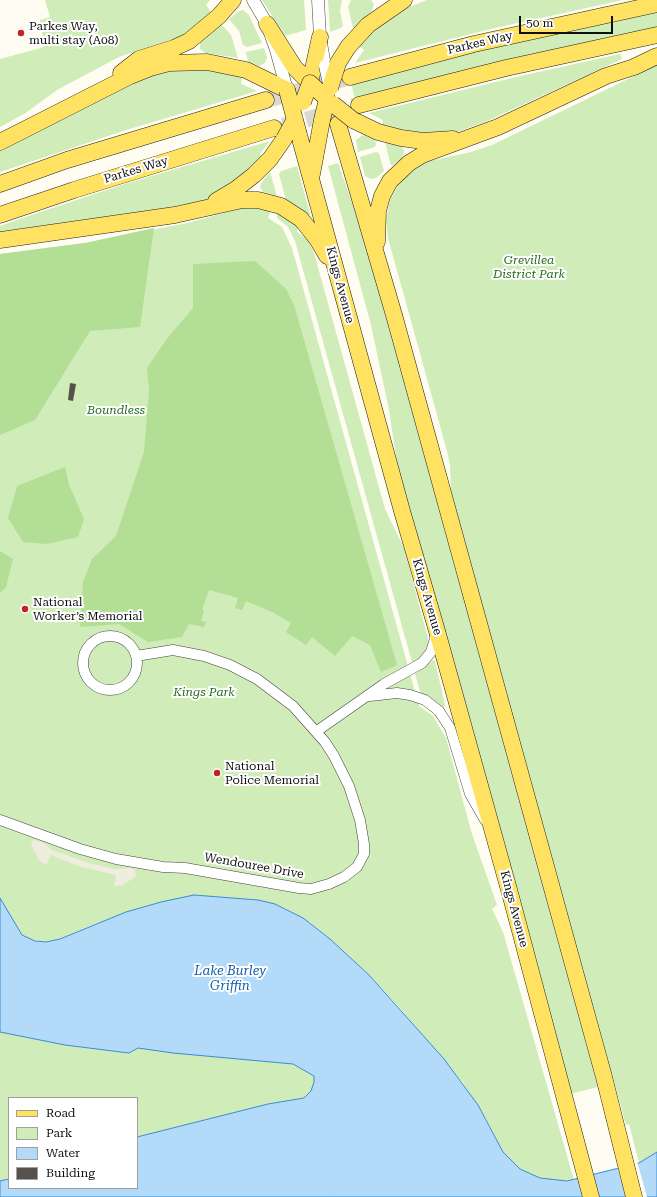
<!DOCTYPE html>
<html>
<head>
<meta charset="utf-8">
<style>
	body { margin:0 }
	#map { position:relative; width:657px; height:1197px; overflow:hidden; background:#fffdf1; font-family:"Roboto Serif",serif }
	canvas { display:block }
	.legend { position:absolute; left:8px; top:1097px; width:130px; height:92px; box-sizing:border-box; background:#fff; border:1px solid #9f9f9f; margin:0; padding:5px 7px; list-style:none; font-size:12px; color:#0f0f0f }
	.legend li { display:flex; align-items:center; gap:8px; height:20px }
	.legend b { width:20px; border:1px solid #9f9f9f }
	.scale { position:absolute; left:519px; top:16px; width:94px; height:18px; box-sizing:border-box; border:2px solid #0f0f0f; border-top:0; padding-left:5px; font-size:12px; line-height:14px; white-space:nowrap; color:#0f0f0f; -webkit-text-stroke:3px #fff; paint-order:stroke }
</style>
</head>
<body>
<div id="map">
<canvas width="657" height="1197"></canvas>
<ul class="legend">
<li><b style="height:5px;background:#ffe261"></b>Road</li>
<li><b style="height:11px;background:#d0ecb8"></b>Park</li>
<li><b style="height:11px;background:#b3dbf9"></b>Water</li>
<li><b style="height:11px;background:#58514b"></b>Building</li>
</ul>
<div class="scale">50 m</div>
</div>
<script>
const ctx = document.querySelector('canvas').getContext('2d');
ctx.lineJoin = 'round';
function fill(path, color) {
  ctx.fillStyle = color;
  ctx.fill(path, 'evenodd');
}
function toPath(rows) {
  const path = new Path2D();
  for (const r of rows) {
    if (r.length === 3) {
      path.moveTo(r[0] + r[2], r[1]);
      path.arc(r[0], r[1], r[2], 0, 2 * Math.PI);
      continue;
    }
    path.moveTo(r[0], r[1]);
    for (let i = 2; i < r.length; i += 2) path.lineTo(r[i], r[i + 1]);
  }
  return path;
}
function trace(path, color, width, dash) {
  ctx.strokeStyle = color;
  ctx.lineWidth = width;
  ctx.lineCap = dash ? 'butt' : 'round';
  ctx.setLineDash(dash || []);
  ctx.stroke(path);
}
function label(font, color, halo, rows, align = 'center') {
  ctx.font = font + ' "Roboto Serif",serif';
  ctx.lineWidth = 4;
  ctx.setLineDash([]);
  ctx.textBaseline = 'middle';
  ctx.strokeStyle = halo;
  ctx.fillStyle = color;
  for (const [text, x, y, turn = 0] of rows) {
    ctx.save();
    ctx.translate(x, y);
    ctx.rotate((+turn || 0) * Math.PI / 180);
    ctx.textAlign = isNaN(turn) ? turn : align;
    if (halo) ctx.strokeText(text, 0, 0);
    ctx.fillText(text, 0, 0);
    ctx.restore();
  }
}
const green = toPath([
	[45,0,210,0,206,5,211,12,182,36,119,57,57,90,24,114,0,127,0,59,44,47,40,20,50,17],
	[262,0,304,0,306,30,285,36],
	[328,0,342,0,340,11,343,26,341,28,330,32],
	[351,0,371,0,374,4,372,11,353,28,348,7],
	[427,0,623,0,495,28,355,63,364,50,359,46,373,31,402,10],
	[243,10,249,15,262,43,247,47,243,45,239,31,229,19,239,11],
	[657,11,657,29,355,99,351,83,454,56],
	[221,24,231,35,238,58,206,53,200,49,200,43,203,39],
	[264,48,267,58,265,63,259,66,248,62,246,52],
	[620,54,622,59,485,122,460,131,448,133,416,134,382,126,383,120,369,113,516,77],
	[657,65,657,1152,639,1163,629,1124,626,1125,612,1074,610,1074,451,494,450,465,447,451,388,238,386,221,390,200,398,186,409,173,425,162,471,152,492,145],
	[176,70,215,71,242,77,241,84,257,91,123,131,0,172,0,150,134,82,151,75],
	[363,135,375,140,376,144,375,147,358,152,356,140],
	[270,141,260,154,264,159,211,199,185,207,0,233,0,226,34,214,128,183],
	[385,142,402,147,404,151,402,158,391,166],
	[376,152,379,153,384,171,376,178,371,179,365,176,360,157],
	[338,163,362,231,598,1087,570,1094,397,463,389,410,371,325,328,166],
	[297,166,310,214,309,216,286,200,279,174,281,171],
	[270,172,277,196,263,192,260,187,261,183],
	[243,208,258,208,271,210,268,218,282,227,292,248,419,706,433,716,446,738,472,834,497,905,492,909,503,932,574,1180,557,1181,542,1179,527,1174,516,1166,503,1152,485,1117,463,1083,398,1006,369,975,330,939,307,921,284,908,258,900,194,895,95,924,60,939,43,942,29,939,20,933,0,898,0,254,85,243,187,223],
	[277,213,298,227,297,232,308,240,314,253,385,509,404,548,429,642,429,647,413,666,295,241,288,227,277,218],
	[433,660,435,661,445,705,443,708,421,695,415,674],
	[0,1032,65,1045,129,1053,138,1048,293,1064,314,1076,314,1082,311,1091,304,1098,268,1104,137,1137,137,1098,9,1098,9,1179,0,1181]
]);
const forest = toPath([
	[154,228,140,327,90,331,35,420,0,435,0,254,85,243],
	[255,261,286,289,294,305,397,665,381,672,370,645,352,636,335,656,312,637,306,645,286,632,291,623,274,613,246,601,242,610,235,608,238,598,209,590,202,610,204,611,201,621,206,622,204,627,189,624,182,637,148,642,119,624,80,627,83,582,92,559,116,536,144,452,149,390,147,368,166,340,193,308,193,264],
	[65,467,69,485,84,519,78,537,47,544,23,542,8,518,17,486],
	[0,551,13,559,6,587,0,593]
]);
const plaza = toPath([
	[33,840,43,843,52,850,89,863,114,869,132,868,135,871,136,876,123,885,114,886,116,875,78,866,51,855,46,865,40,861,31,845]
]);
const water = toPath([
	[194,895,258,900,275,904,303,918,330,939,369,975,444,1059,478,1105,503,1152,520,1169,540,1178,567,1181,639,1163,657,1152,657,1197,0,1197,0,1181,9,1179,9,1188,137,1188,137,1137,268,1104,304,1098,311,1091,314,1082,314,1076,293,1064,173,1053,138,1048,129,1053,65,1045,0,1032,0,898,22,935,35,941,46,942,60,939,126,912,161,902,194,895]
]);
const pier = toPath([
	[637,1161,647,1197,626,1197,617,1166]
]);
const building = toPath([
	[70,383,76,384,73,401,68,400]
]);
const primaryTunnel = toPath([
	[266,100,350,77],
	[283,126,359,105]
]);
const minor = toPath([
	[110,663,27],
	[370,696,397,693,410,695,425,700,439,711,450,728,470,794,485,820],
	[317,731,384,684,422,663,431,652,436,635],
	[0,820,80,849,116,859,163,867,185,868,299,888,311,889,329,884,344,877,357,867,364,854,364,844,360,820,349,786,334,756,325,742,293,706,257,679,230,665,204,656,173,650,136,656]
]);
const tertiary = toPath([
	[253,0,267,24,276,50,287,90],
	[318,0,320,37,325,66]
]);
const primary = toPath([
	[267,24,295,68,310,83,320,37],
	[338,63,348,47,368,25,404,0],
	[121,73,139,59,174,48,189,41,219,16,233,0],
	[350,77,474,44,657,4],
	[359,105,506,68,657,35],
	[353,120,378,132,401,138,423,141,453,139],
	[338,124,394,315,604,1077,634,1197],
	[299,135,402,511,437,631,511,897,591,1197],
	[0,142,130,76,150,68,169,63,207,62,246,70,287,90],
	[312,174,322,120],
	[0,184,67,160,266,100],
	[216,201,236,189,254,175,270,159,284,139],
	[0,215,74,190,274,128],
	[0,240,175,215,242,200,258,200,281,206,301,219,317,239,327,256],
	[377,242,378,211,382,196,390,181,409,163,422,155,498,127,606,76,634,67,657,56]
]);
const tertiaryBridge = toPath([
	[325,66,330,88]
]);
const primaryBridge = toPath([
	[330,88,338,63],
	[287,90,299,135],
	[303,102,310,83,327,99,322,120],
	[333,104,353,120],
	[284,139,295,119]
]);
const markers = [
	[21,33,4,"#c7211f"],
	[25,609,4,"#c7211f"],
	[217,773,4,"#c7211f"]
];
const poiNames = [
	["Parkes Way,",29,26],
	["multi stay (A08)",29,40],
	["National",33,602],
	["Worker’s Memorial",33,616],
	["National",225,766],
	["Police Memorial",225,780]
];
const streetNames = [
	["Parkes Way",480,43,-13],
	["Parkes Way",136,170,-17],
	["Kings Avenue",340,285,75],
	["Kings Avenue",427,597,74],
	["Wendouree Drive",254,866,10],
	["Kings Avenue",514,909,75]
];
const parkNames = [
	["Grevillea",529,260],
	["District Park",529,274],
	["Boundless",116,410],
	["Kings Park",204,692]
];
const waterNames = [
	["Lake Burley",230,971],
	["Griffin",230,986]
];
fill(green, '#d0ecb8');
fill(forest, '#b2de96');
fill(plaza, '#f0eddf');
fill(water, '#b3dbf9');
trace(water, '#368cd4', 1);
fill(pier, '#fffdf1');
fill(building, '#58514b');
trace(primaryTunnel, '#dbd9cf', 16, [16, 8]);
trace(minor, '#424242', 11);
trace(tertiary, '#424242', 13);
trace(primary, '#202020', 17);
trace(minor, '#fff', 10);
trace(tertiary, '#fff', 12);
trace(primary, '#ffe261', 16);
trace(tertiaryBridge, '#424242', 13, []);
trace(primaryBridge, '#202020', 17, []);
trace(tertiaryBridge, '#fff', 12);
trace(primaryBridge, '#ffe261', 16);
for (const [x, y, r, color] of markers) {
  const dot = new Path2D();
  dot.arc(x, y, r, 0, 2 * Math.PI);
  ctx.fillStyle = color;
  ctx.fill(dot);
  trace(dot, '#fff', 1.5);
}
label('12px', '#0f0f0f', '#fff', poiNames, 'left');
label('12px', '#0f0f0f', '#fff', streetNames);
label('italic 12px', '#276b1b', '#fff', parkNames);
label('italic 13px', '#115da8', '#fff', waterNames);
</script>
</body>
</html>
